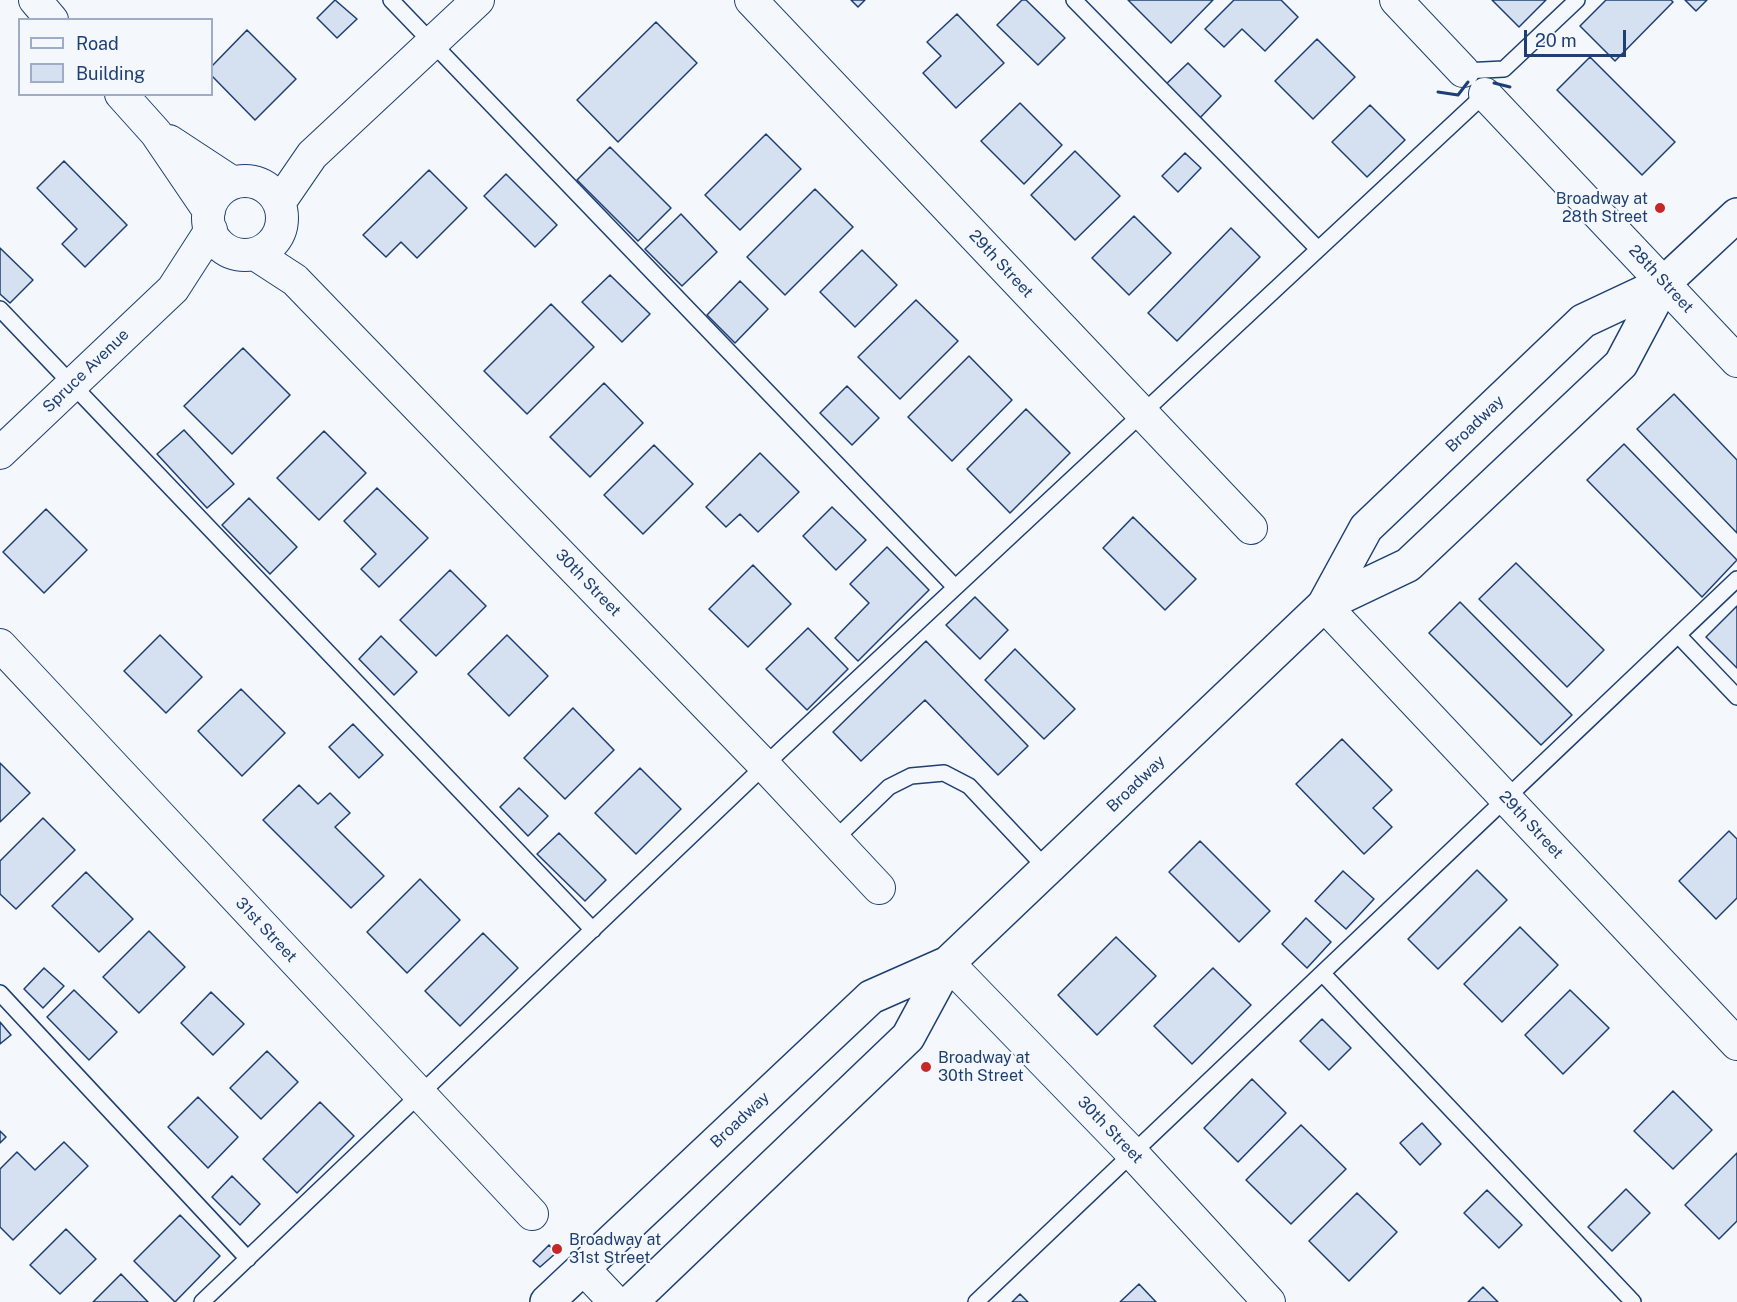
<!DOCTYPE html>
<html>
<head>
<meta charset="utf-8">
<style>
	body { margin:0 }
	#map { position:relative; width:1737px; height:1302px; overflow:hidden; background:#f4f7fb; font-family:"Public Sans",sans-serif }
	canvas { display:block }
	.legend { position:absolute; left:18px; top:18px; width:195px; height:78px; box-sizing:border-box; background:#f4f7fb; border:2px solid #9eadc5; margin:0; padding:8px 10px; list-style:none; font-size:18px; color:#1d3f73 }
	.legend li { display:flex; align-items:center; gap:12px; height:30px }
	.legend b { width:30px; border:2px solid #9eadc5 }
	.scale { position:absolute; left:1524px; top:30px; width:102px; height:27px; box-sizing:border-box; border:3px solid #1d3f73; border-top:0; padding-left:8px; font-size:18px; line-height:21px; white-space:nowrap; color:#1d3f73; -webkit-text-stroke:4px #f4f7fb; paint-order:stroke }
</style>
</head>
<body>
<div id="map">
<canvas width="1737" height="1302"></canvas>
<ul class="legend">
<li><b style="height:8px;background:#f4f7fb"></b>Road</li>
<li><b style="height:16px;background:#d5e0f0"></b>Building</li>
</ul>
<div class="scale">20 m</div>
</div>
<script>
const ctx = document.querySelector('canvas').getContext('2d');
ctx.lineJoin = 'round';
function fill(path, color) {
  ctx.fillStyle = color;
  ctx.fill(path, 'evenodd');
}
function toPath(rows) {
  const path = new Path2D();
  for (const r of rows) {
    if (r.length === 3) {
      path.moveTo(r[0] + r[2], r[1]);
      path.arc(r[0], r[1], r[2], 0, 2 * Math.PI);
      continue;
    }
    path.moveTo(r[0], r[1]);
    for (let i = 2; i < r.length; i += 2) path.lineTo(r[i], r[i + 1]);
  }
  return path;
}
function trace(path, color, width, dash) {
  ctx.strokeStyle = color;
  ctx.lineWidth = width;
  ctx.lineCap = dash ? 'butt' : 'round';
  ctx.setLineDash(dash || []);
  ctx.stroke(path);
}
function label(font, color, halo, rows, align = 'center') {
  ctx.font = font + ' "Public Sans",sans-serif';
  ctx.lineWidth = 4.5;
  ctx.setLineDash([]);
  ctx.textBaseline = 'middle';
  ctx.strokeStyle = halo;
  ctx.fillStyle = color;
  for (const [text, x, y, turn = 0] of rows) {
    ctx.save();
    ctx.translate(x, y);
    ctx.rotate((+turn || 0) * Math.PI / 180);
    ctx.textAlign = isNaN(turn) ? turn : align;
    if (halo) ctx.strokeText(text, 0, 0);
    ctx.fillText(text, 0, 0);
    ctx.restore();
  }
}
const building = toPath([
	[335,0,357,19,337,38,317,18,335,0],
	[851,0,865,0,858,7,851,0],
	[1022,0,1026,0,1065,38,1038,65,997,25,1022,0],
	[1128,0,1213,0,1171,43,1128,0],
	[1234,0,1281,0,1298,17,1265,51,1242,29,1224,47,1205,29,1234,0],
	[1492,0,1546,0,1519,27,1492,0],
	[1606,0,1671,0,1673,2,1615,61,1580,26,1606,0],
	[1685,0,1707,0,1696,11,1685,0],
	[957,14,1004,63,956,108,923,73,941,56,927,42,957,14],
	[656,22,697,63,618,142,577,100,656,22],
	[247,30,296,79,255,120,212,76,212,66,247,30],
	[1317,39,1355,77,1313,119,1275,81,1317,39],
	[1590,57,1675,142,1642,175,1557,90,1590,57],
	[1188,63,1221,96,1196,122,1162,88,1188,63],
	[1020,103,1062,145,1024,184,981,141,1020,103],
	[1370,105,1405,140,1367,177,1332,142,1370,105],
	[766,134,801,169,740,230,705,195,766,134],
	[610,147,671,208,638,241,577,180,610,147],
	[1075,151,1120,196,1075,240,1031,195,1075,151],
	[1185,153,1201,168,1178,192,1162,176,1185,153],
	[64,161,127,225,85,267,62,244,77,229,37,188,64,161],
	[429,170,467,208,417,258,401,242,386,257,363,235,429,170],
	[506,174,557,225,535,247,484,196,506,174],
	[815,189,853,227,785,295,747,257,815,189],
	[681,214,717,252,682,286,645,249,681,214],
	[1134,216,1171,253,1129,295,1092,258,1134,216],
	[1231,228,1260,257,1177,341,1148,313,1231,228],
	[0,248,33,280,10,303,0,294,0,248],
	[862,250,897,285,855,327,820,292,862,250],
	[610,275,650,314,622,342,582,302,610,275],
	[740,281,768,309,735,343,707,315,740,281],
	[916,300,958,341,900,399,858,357,916,300],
	[551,304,594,347,527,414,484,371,551,304],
	[243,348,290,395,232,454,184,406,243,348],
	[969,356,1012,400,952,461,908,417,969,356],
	[604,383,643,423,590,477,550,437,604,383],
	[847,386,879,418,852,445,820,413,847,386],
	[1674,394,1737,460,1737,533,1637,429,1674,394],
	[1026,409,1070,453,1010,513,967,469,1026,409],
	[184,430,234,484,207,508,157,454,184,430],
	[324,431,366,473,319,520,277,478,324,431],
	[1624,444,1737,560,1702,597,1587,480,1624,444],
	[654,445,693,484,643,534,604,495,654,445],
	[760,453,799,492,758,532,740,514,726,527,706,507,760,453],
	[377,488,428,538,379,587,361,569,376,554,344,521,377,488],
	[249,498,297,547,270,574,222,525,249,498],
	[832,507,866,540,836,570,803,536,832,507],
	[46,509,87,550,44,593,3,552,46,509],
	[1133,517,1196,579,1165,610,1103,548,1133,517],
	[887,547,929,590,858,661,835,638,869,603,850,584,887,547],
	[1516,563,1604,650,1567,687,1479,599,1516,563],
	[753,565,791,604,748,647,709,609,753,565],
	[450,570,486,606,436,656,400,620,450,570],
	[975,597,1008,630,980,659,946,625,975,597],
	[1460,602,1572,715,1541,745,1429,633,1460,602],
	[1737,606,1737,668,1706,637,1737,606],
	[808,628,848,669,807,710,766,669,808,628],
	[160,635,202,677,166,713,124,671,160,635],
	[507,635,548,676,509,716,468,674,507,635],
	[381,636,417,672,394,695,359,659,381,636],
	[926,641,1028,746,998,775,925,700,861,761,833,732,926,641],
	[1015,649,1075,709,1044,739,985,680,1015,649],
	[241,689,285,733,242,776,198,731,241,689],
	[573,708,614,750,565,799,524,758,573,708],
	[353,724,383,755,359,778,329,747,353,724],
	[1342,739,1392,790,1373,808,1392,827,1364,854,1296,784,1342,739],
	[0,763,30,793,0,822,0,763],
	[640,768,681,809,636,854,595,813,640,768],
	[299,785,318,804,330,793,350,813,335,827,384,876,351,908,263,820,299,785],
	[519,788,548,816,528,836,500,807,519,788],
	[43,818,75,850,16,909,0,894,0,861,43,818],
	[1729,831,1737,839,1737,898,1716,919,1679,881,1729,831],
	[559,833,606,880,585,901,537,854,559,833],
	[1200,841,1270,911,1239,942,1169,872,1200,841],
	[1477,870,1507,900,1438,969,1408,939,1477,870],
	[1343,871,1374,899,1346,929,1315,901,1343,871],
	[86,872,133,919,99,952,52,906,86,872],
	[420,879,460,920,407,973,367,932,420,879],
	[1306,918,1331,942,1307,968,1282,944,1306,918],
	[1520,927,1558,965,1502,1022,1464,984,1520,927],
	[149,931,185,967,139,1013,103,977,149,931],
	[483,933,518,968,460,1026,425,991,483,933],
	[1116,937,1156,976,1097,1035,1058,995,1116,937],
	[44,968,64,986,43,1008,24,989,44,968],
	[1213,968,1251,1005,1192,1064,1154,1026,1213,968],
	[74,990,117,1032,89,1060,47,1017,74,990],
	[1570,990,1609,1028,1563,1074,1525,1035,1570,990],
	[211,992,244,1024,213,1055,181,1023,211,992],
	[1322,1019,1351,1048,1329,1070,1300,1041,1322,1019],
	[0,1022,11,1035,0,1044,0,1022],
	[267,1051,298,1082,261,1119,230,1088,267,1051],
	[1252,1079,1286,1113,1238,1162,1204,1128,1252,1079],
	[1673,1091,1712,1130,1673,1169,1634,1131,1673,1091],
	[198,1097,238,1137,208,1168,168,1127,198,1097],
	[320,1102,354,1136,297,1193,263,1159,320,1102],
	[1422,1123,1441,1144,1420,1165,1400,1143,1422,1123],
	[1301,1125,1346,1169,1291,1224,1246,1180,1301,1125],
	[0,1131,6,1137,0,1143,0,1131],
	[64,1142,88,1166,13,1240,0,1227,0,1169,17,1152,35,1170,64,1142],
	[1737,1153,1737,1221,1719,1239,1685,1205,1737,1153],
	[232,1176,260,1204,240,1225,212,1197,232,1176],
	[1626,1189,1650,1213,1612,1251,1588,1227,1626,1189],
	[1487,1190,1522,1225,1499,1248,1464,1213,1487,1190],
	[1357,1193,1397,1232,1349,1281,1309,1241,1357,1193],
	[180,1215,220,1256,175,1302,134,1261,180,1215],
	[66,1229,96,1259,60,1294,30,1265,66,1229],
	[549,1245,556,1253,540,1267,533,1261,549,1245],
	[121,1274,148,1302,93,1302,121,1274],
	[1139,1284,1156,1302,1120,1302,1139,1284],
	[1483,1287,1498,1302,1468,1302,1483,1287],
	[1020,1294,1028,1302,1012,1302,1020,1294]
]);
const service = toPath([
	[391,0,955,587],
	[1074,0,1317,248],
	[1463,71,1504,69,1577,0],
	[0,309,593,930],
	[1678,635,1737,697],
	[834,840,889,787,911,776,944,773,969,786,1047,869],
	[1323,974,1633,1302],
	[0,993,248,1259],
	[202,1302,782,749,1485,94],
	[976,1302,1737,579]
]);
const minor = toPath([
	[35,0,52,20],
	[751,0,1251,528],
	[1396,0,1463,71],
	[121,94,156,133,209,211],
	[1485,94,1737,361],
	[169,141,233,183],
	[245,218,37],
	[279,203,312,155,478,0],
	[255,254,295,280,765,766,879,888],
	[0,453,173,289,211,230],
	[1324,605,1737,1044],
	[0,645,532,1214],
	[948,963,1134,1155,1269,1302],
	[583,1268,615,1302]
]);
const primary = toPath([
	[1324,605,1366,528,1583,321,1664,283,1737,215],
	[547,1302,871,997,948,963],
	[631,1302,908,1037,948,963,1324,605,1408,565,1621,364,1664,283]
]);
const wall = toPath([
	[1494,83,1510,87],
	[1438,92,1458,95,1468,82]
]);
const markers = [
	[1660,208,6,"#c62828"],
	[926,1067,6,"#c62828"],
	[557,1249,6,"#c62828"]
];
const poiNames = [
	["Broadway at",1648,199,"right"],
	["28th Street",1648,217,"right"],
	["Broadway at",938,1058],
	["30th Street",938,1076],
	["Broadway at",569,1240],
	["31st Street",569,1258]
];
const streetNames = [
	["29th Street",1001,264,47],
	["28th Street",1661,279,47],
	["Spruce Avenue",86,371,-44],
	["Broadway",1475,424,-44],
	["30th Street",588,583,46],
	["Broadway",1136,784,-44],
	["29th Street",1531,825,47],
	["31st Street",266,930,47],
	["Broadway",740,1120,-43],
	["30th Street",1110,1130,46]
];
fill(building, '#d5e0f0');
trace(building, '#1d3f73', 1.5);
trace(service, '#1d3f73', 18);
trace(minor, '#1d3f73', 34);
trace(primary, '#1d3f73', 36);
trace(service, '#f4f7fb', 15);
trace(minor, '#f4f7fb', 32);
trace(primary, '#f4f7fb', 33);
trace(wall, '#1d3f73', 3);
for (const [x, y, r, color] of markers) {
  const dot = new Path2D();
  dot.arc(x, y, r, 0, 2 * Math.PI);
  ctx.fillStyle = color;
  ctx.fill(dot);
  trace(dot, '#f4f7fb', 2);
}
label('16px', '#1d3f73', '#f4f7fb', poiNames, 'left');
label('16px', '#1d3f73', '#f4f7fb', streetNames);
</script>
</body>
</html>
